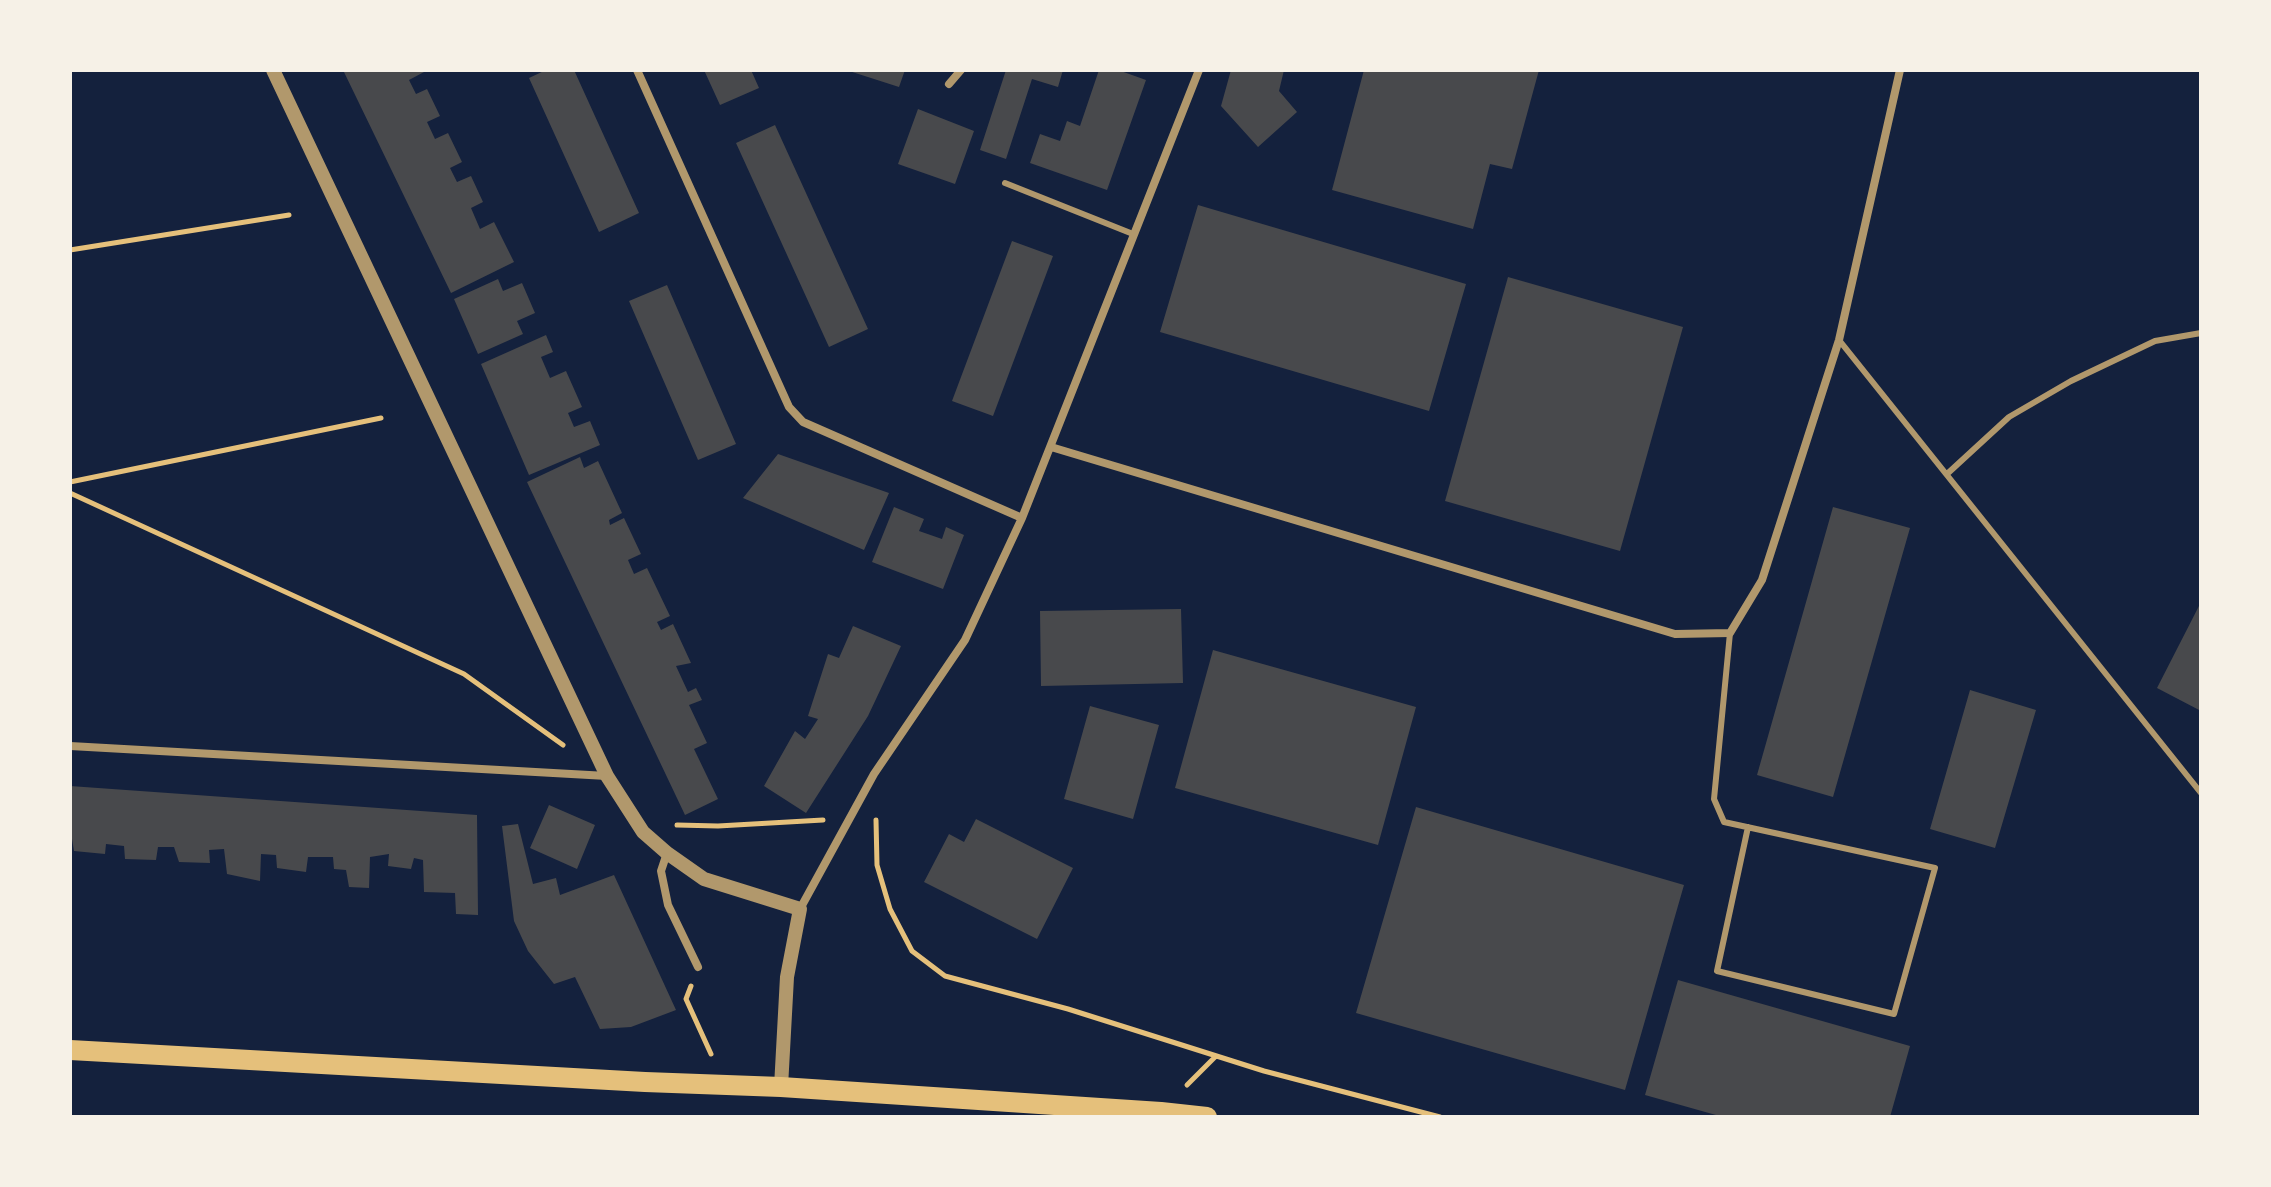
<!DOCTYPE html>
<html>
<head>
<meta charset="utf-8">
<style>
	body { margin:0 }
	#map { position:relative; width:2271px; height:1187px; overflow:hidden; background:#14213d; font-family:Mulish,sans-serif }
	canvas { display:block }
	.frame { position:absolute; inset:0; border:72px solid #f6f1e7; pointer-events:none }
</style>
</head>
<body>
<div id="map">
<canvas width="2271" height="1187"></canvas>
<div class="frame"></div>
</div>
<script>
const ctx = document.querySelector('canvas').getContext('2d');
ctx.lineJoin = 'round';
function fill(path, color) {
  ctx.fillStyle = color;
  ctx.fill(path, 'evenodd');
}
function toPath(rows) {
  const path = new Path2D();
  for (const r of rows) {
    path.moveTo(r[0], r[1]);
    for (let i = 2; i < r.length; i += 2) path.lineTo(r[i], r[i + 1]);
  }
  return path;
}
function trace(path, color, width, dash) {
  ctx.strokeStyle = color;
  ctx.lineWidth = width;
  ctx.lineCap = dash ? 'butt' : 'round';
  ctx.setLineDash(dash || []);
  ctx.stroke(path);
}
const building = toPath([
	[343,70,423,70,424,72,409,80,416,94,427,89,440,116,427,122,435,139,448,133,462,162,450,168,457,182,471,176,483,202,471,208,480,229,494,222,514,262,451,293],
	[546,70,574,70,639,213,599,232,529,78],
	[704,70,751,70,759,88,720,105],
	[846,70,905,70,899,87],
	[1006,70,1063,70,1058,87,1032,79,1006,159,980,150],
	[1099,70,1118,70,1146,80,1107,190,1030,163,1040,134,1060,141,1067,121,1080,126],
	[1231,70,1284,70,1279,91,1297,112,1258,147,1221,106],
	[1364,70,1539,70,1512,169,1490,164,1473,229,1332,190],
	[918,109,974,131,955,184,898,164],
	[775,125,868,329,829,347,736,143],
	[1198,205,1466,284,1429,411,1160,332],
	[1012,241,1053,256,993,416,952,401],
	[1508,277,1683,327,1620,551,1445,501],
	[498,279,503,291,522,283,535,313,517,321,523,334,478,354,454,299],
	[667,285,736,444,698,460,629,301],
	[546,335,553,352,541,357,550,378,566,371,582,407,568,413,574,427,590,421,600,445,529,475,481,364],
	[778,454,889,493,864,550,743,498],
	[580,457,584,468,598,461,622,513,609,520,610,525,624,518,641,554,628,560,634,574,647,568,670,616,657,622,661,630,673,624,691,663,676,666,688,692,696,688,702,700,689,705,707,743,694,749,718,799,685,815,527,482],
	[894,507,924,519,919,531,942,539,946,527,964,535,943,589,872,562],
	[1833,507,1910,528,1833,797,1757,775],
	[2201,602,2201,711,2157,688],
	[1181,609,1183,683,1041,686,1040,611],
	[853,626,901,646,868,716,806,813,764,786,795,731,805,739,818,719,808,716,828,654,839,658],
	[1213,650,1416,707,1378,845,1175,788],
	[1970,690,2036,710,1995,848,1930,829],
	[1090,706,1159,725,1133,819,1064,799],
	[70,786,477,815,478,915,456,914,455,893,424,892,423,860,414,858,411,869,388,866,389,854,370,857,369,888,349,887,346,870,334,869,333,857,308,857,306,872,277,868,276,855,261,854,260,881,227,874,224,849,209,850,210,863,179,862,174,847,158,847,156,860,125,859,124,846,106,844,105,854,74,851,72,839,70,839],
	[549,805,595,825,577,869,530,848],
	[1416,807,1684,885,1625,1090,1356,1013],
	[976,819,1073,868,1037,939,924,882,949,834,964,842],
	[518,824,533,884,556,878,560,895,614,875,676,1010,631,1027,600,1029,575,977,554,984,528,951,514,921,502,826],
	[1678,980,1910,1046,1890,1117,1723,1117,1645,1095]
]);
const path = toPath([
	[70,250,289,215],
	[70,482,381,418],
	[70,493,464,674,563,745],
	[876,820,877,865,890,909,912,951,945,976,1068,1009,1264,1071,1440,1117],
	[677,825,718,826,823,820],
	[691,986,686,999,711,1054],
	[1187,1085,1216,1056]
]);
const service = toPath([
	[1005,183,1133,234],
	[1839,340,2201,793],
	[1947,474,2009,417,2071,381,2155,341,2201,333],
	[1730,633,1714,799,1724,822,1935,868,1894,1014,1717,971,1748,827]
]);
const minor = toPath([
	[637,70,789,407,803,422,1022,518],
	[949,84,961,70],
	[1051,447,1675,634,1730,633,1762,580,1839,340,1900,70],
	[70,746,607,776],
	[667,853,661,871,668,905,698,967],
	[800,909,874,774,965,640,1022,518,1199,70]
]);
const tertiary = toPath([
	[273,70,607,776,643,832,667,853,704,879,800,909,787,977,781,1087]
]);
const primary = toPath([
	[70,1050,645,1082,781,1087,1161,1112,1207,1117]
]);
fill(building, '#48494c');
trace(path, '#e5c07b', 5);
trace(service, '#b1986c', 6);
trace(minor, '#b1986c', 8);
trace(tertiary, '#b1986c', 14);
trace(primary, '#e5c07b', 20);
</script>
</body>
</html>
